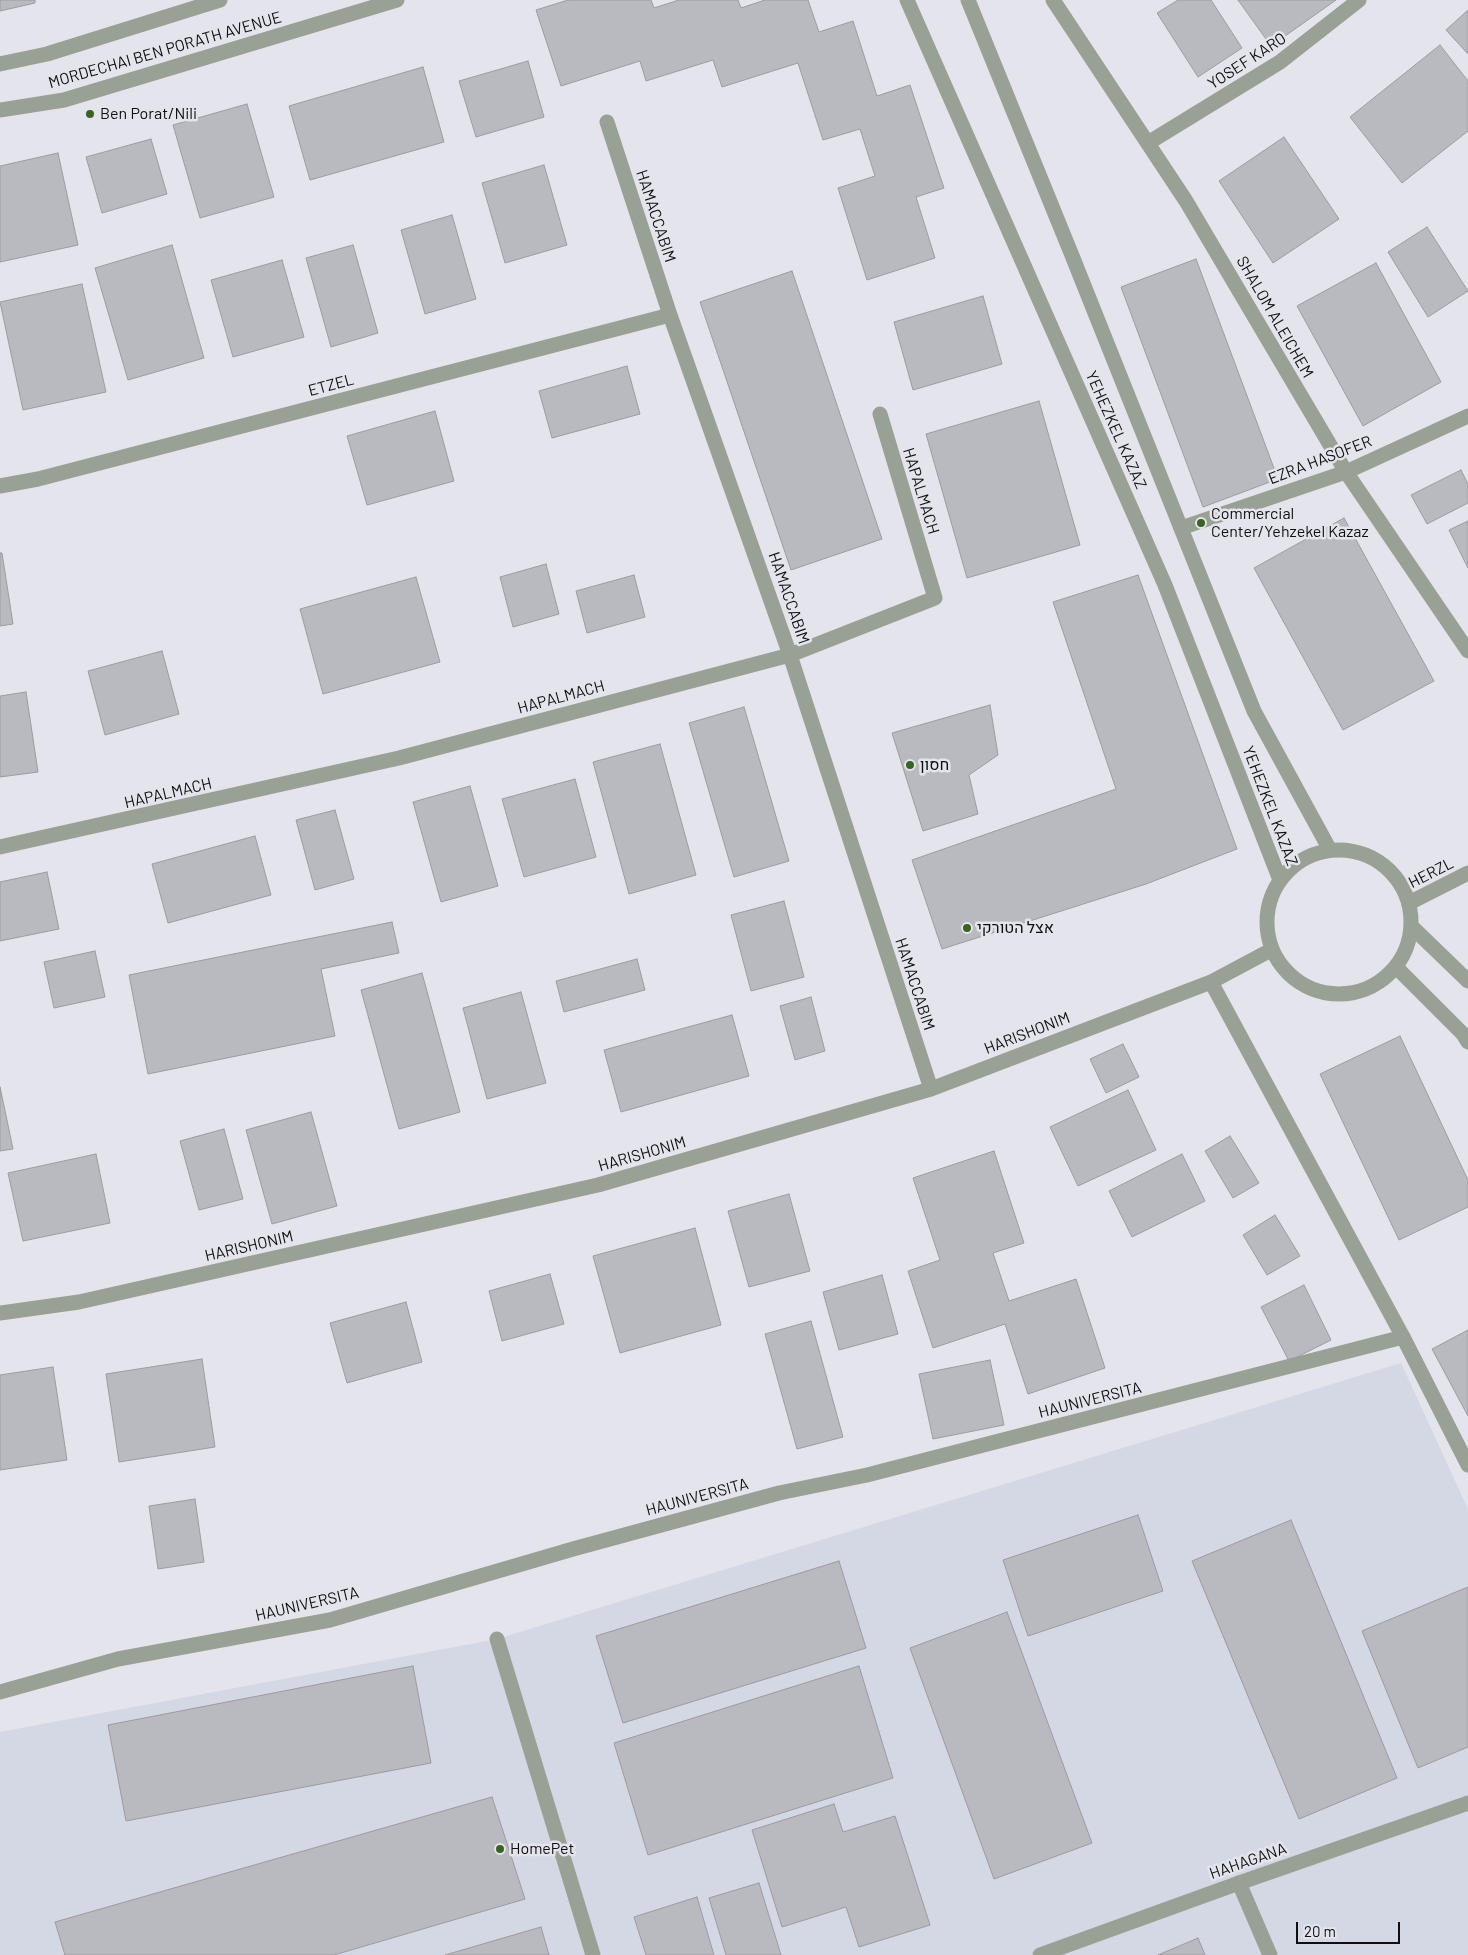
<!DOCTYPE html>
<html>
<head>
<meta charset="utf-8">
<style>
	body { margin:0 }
	#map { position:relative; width:1468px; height:1955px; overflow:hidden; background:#e4e5ec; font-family:Barlow,sans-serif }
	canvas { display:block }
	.scale { position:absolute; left:1296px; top:1922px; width:104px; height:22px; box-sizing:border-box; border:2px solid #0f0f12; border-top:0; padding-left:6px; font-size:15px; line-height:18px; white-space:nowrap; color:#0f0f12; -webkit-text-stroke:4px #e4e5ec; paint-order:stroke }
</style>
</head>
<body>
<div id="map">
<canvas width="1468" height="1955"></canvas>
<div class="scale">20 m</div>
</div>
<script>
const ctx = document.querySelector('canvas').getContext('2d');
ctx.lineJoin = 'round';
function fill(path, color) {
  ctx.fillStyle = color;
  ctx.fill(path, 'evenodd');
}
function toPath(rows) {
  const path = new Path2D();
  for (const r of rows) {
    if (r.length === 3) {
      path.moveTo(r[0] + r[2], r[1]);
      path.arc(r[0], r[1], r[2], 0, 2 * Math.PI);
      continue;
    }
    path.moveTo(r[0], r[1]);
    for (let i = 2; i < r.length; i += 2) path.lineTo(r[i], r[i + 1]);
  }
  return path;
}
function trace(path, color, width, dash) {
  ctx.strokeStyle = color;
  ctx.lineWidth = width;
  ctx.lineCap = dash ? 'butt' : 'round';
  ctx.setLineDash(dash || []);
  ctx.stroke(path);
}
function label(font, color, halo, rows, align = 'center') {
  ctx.font = font + ' Barlow,Heebo,sans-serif';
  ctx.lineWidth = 5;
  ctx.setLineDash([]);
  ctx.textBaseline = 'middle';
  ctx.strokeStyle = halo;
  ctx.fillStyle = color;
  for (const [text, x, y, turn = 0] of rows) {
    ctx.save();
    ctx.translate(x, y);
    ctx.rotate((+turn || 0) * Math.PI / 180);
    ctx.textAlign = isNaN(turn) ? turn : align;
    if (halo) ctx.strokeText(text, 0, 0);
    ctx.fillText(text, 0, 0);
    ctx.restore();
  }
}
const built = toPath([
	[1401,1363,1468,1509,1468,1955,0,1955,0,1732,497,1639]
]);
const building = toPath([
	[0,0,35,0,35,3,0,11,0,0],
	[568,0,651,0,654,8,679,0,738,0,741,8,765,0,808,0,819,32,853,21,877,96,910,85,944,188,916,197,935,258,867,280,838,188,875,176,860,129,823,140,798,63,722,87,713,60,646,81,640,61,561,86,536,10,568,0],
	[1178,0,1211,0,1242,48,1198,77,1157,13,1178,0],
	[1238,0,1336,0,1271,46,1238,0],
	[1468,10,1468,54,1446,30,1468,10],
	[1440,45,1468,81,1468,131,1402,183,1350,117,1440,45],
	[528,61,544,117,476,137,459,81,528,61],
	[423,67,444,142,310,180,289,106,423,67],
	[247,104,274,197,200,218,173,125,247,104],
	[1284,137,1339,219,1273,263,1219,181,1284,137],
	[151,139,167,194,102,213,86,157,151,139],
	[58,153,78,245,0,262,0,166,58,153],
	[544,165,567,245,505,263,482,183,544,165],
	[452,215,476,299,425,314,401,230,452,215],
	[1427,227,1468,291,1428,317,1388,252,1427,227],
	[172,245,204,358,128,380,95,268,172,245],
	[353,245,378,333,331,347,306,258,353,245],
	[1196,259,1278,479,1203,507,1121,287,1196,259],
	[282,260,304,337,233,357,211,280,282,260],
	[1376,263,1441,382,1363,426,1297,306,1376,263],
	[792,271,882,539,791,570,700,302,792,271],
	[82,284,106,392,23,410,0,302,82,284],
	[983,296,1002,364,913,390,894,322,983,296],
	[627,366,640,414,552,438,539,391,627,366],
	[1039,401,1080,545,967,578,926,434,1039,401],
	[435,411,454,481,367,505,347,436,435,411],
	[1461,470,1468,484,1468,503,1427,524,1411,495,1461,470],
	[1344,518,1434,681,1343,730,1254,568,1344,518],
	[1468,521,1468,568,1449,530,1468,521],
	[0,553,2,553,13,624,0,626,0,553],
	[546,564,559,614,513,627,500,577,546,564],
	[634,575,645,617,587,633,576,591,634,575],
	[1138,575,1237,849,1146,884,942,949,912,860,1116,789,1053,602,1138,575],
	[416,577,440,662,323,694,300,609,416,577],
	[162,651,179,714,105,735,88,671,162,651],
	[26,692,38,772,0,777,0,696,26,692],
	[990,705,998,755,969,775,978,814,923,831,892,733,990,705],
	[744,707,789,861,734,877,689,723,744,707],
	[660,744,696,875,629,894,593,762,660,744],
	[575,779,596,857,524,877,502,799,575,779],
	[470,786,498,886,441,902,413,802,470,786],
	[335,810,354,879,315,890,296,820,335,810],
	[255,836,271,895,168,923,152,864,255,836],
	[47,872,59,929,0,941,0,882,47,872],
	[784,901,804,977,751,991,731,915,784,901],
	[392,922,399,953,321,969,335,1036,148,1074,129,975,392,922],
	[95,951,105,997,54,1008,44,962,95,951],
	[637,959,645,990,564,1012,556,981,637,959],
	[422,973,460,1112,399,1129,361,990,422,973],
	[521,992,546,1083,487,1099,463,1008,521,992],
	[811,997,825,1051,795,1060,780,1006,811,997],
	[732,1015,749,1076,621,1112,604,1050,732,1015],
	[1400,1036,1468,1180,1468,1207,1399,1240,1320,1074,1400,1036],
	[1123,1044,1139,1077,1106,1093,1090,1059,1123,1044],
	[0,1087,13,1149,0,1151,0,1087],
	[1128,1090,1156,1150,1078,1186,1050,1127,1128,1090],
	[311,1112,337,1206,272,1224,246,1130,311,1112],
	[224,1129,243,1199,199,1210,180,1141,224,1129],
	[1230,1136,1259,1183,1233,1198,1205,1151,1230,1136],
	[994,1151,1024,1243,993,1253,1009,1301,1076,1279,1105,1368,1028,1394,1005,1324,933,1348,908,1271,940,1260,913,1178,994,1151],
	[96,1154,110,1223,23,1241,8,1173,96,1154],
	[1182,1154,1205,1201,1132,1237,1109,1191,1182,1154],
	[789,1194,810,1271,749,1287,728,1211,789,1194],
	[1275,1215,1300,1256,1267,1275,1243,1235,1275,1215],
	[695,1228,721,1325,620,1353,593,1256,695,1228],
	[550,1274,564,1324,502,1341,489,1291,550,1274],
	[882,1275,898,1334,839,1350,823,1292,882,1275],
	[1304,1285,1331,1340,1289,1361,1261,1307,1304,1285],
	[406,1302,422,1362,347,1383,330,1323,406,1302],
	[811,1321,843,1437,797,1449,765,1334,811,1321],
	[1468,1330,1468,1416,1432,1349,1468,1330],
	[202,1359,215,1447,119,1462,106,1374,202,1359],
	[990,1360,1004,1425,933,1439,919,1374,990,1360],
	[53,1367,67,1460,0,1470,0,1375,53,1367],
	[195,1499,204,1562,158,1569,149,1506,195,1499],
	[1138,1515,1163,1591,1028,1636,1003,1560,1138,1515],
	[1291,1520,1397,1778,1299,1819,1192,1561,1291,1520],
	[839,1561,866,1648,623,1723,596,1636,839,1561],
	[1468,1587,1468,1747,1418,1768,1362,1631,1468,1587],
	[1007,1612,1092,1843,994,1879,910,1648,1007,1612],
	[413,1666,431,1763,126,1821,108,1725,413,1666],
	[859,1666,893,1778,648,1855,614,1743,859,1666],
	[492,1797,525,1899,334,1955,65,1955,55,1922,492,1797],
	[834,1804,843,1832,895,1816,930,1925,859,1947,846,1907,782,1927,752,1830,834,1804],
	[759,1883,781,1955,726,1955,709,1898,759,1883],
	[697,1897,714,1955,646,1955,634,1917,697,1897],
	[541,1927,549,1955,445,1955,541,1927],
	[1198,1938,1205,1955,1158,1955,1198,1938]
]);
const service = toPath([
	[0,1692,118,1659,330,1620,573,1549,779,1493,867,1475,1403,1337]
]);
const minor = toPath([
	[1053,0,1186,201,1346,472,1468,651],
	[607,122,670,315,790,655,931,1089],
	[1148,143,1280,62,1359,0],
	[0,486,38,479,670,315],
	[1181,528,1346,472,1468,416],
	[0,847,399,758,790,655,935,598,880,414],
	[1409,903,1468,873],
	[1211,982,1403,1337,1468,1465],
	[0,1313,79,1302,598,1185,931,1089,1211,982,1271,950],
	[497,1639,593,1955],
	[1239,1883,1270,1955]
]);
const tertiary = toPath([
	[907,0,1165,585,1280,880],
	[968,0,1071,253,1254,711,1330,850],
	[0,64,47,54,220,0],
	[0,110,64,100,397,0],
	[1339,922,72],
	[1411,926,1468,981],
	[1396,967,1463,1034,1468,1042],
	[1040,1955,1239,1883,1468,1803]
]);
const markers = [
	[90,114,5,"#396320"],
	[1201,523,5,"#396320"],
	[910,765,5,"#396320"],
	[967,928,5,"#396320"],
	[500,1849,5,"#396320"]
];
const streetNames = [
	["MORDECHAI BEN PORATH AVENUE",165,50,-16],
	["YOSEF KARO",1247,61,-33],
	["HAMACCABIM",656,216,72],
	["SHALOM ALEICHEM",1275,317,60],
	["ETZEL",331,385,-15],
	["YEHEZKEL KAZAZ",1116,430,66],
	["EZRA HASOFER",1320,460,-21],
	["HAPALMACH",921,491,73],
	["HAMACCABIM",789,598,71],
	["HAPALMACH",561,697,-15],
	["HAPALMACH",168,793,-13],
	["YEHEZKEL KAZAZ",1270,806,69],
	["HERZL",1431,873,-27],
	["HAMACCABIM",915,984,72],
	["HARISHONIM",1027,1033,-21],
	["HARISHONIM",642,1154,-16],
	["HARISHONIM",249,1246,-13],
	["HAUNIVERSITA",1090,1400,-14],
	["HAUNIVERSITA",697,1497,-15],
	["HAUNIVERSITA",307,1604,-13],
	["HAHAGANA",1248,1861,-19]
];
const poiNames = [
	["Ben Porat/Nili",100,114],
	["Commercial",1211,514],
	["Center/Yehzekel Kazaz",1211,532],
	["חסון",920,765],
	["אצל הטורקי",977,928],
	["HomePet",510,1849]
];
fill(built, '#d4d7e4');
fill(building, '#b9bac0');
trace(building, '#9b9ca2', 1);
trace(service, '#98a194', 15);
trace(minor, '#98a194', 15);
trace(tertiary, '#98a194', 15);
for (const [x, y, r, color] of markers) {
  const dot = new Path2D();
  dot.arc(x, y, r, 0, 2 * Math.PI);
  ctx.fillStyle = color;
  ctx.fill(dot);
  trace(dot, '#e4e5ec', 2);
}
label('16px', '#0f0f12', '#e4e5ec', streetNames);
label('16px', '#0f0f12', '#e4e5ec', poiNames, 'left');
</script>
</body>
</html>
